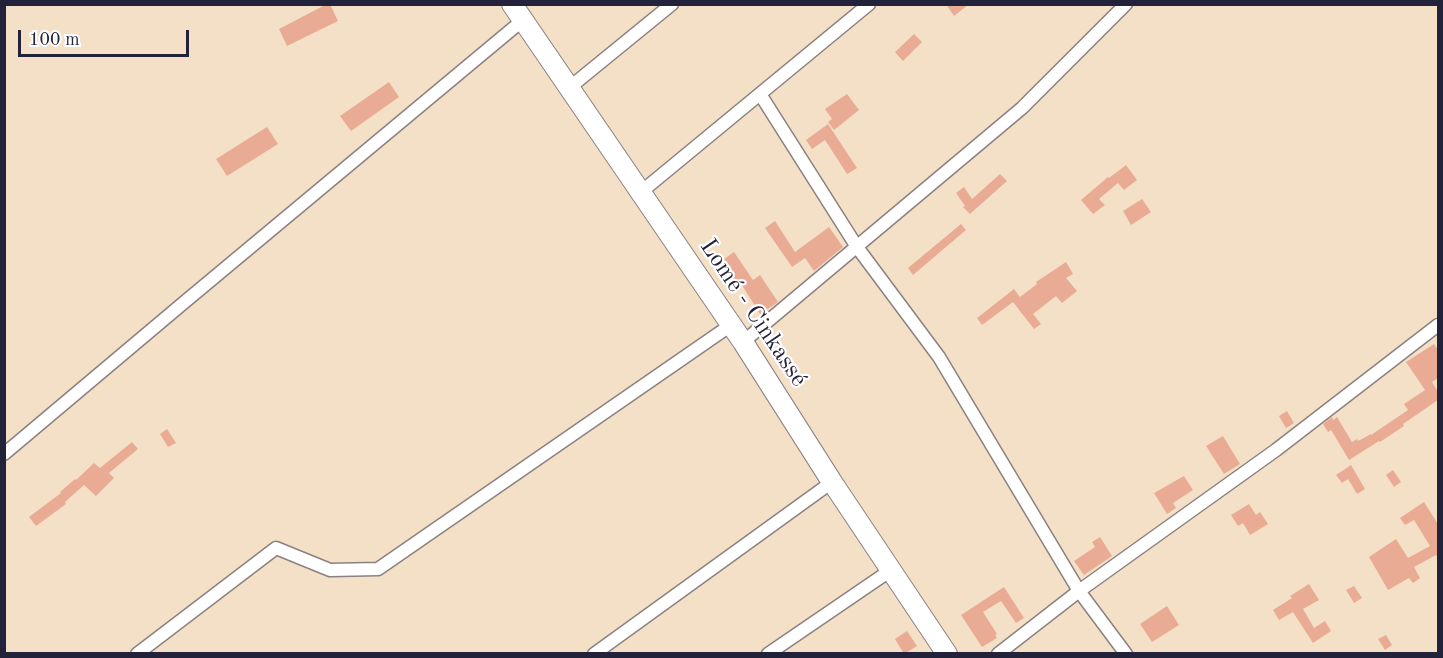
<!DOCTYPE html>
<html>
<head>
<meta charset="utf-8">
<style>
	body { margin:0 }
	#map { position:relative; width:1443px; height:658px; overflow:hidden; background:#f4e0c6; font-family:"Old Standard TT",serif }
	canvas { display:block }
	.frame { position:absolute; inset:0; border:6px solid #22223b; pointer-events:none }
	.scale { position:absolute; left:18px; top:30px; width:171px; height:27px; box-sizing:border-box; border:3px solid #22223b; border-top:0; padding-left:8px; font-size:18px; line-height:21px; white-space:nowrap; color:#22223b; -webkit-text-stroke:4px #fff; paint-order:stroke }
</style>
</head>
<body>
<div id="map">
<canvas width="1443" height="658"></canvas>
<div class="frame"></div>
<div class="scale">100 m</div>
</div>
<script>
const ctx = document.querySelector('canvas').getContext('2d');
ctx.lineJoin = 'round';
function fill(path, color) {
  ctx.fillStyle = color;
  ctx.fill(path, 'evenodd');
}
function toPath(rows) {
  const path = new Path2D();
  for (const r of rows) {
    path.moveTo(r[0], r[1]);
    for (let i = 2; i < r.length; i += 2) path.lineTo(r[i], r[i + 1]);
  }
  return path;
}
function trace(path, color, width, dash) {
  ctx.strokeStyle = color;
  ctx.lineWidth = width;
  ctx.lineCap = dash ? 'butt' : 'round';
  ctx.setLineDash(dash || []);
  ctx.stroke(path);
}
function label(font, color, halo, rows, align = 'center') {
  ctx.font = font + ' "Old Standard TT",serif';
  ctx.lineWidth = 4.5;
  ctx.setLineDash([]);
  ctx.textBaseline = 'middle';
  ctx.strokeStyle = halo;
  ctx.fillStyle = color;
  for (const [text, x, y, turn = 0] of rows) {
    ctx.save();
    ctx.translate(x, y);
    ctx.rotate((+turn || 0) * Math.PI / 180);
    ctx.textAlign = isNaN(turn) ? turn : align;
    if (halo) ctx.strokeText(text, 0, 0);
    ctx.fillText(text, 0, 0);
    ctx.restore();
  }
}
const building = toPath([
	[327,4,330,4,338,21,287,46,279,29],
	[946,4,969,4,954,16],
	[914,34,922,42,903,61,895,52],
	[389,82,399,97,351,131,340,116],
	[847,94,859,110,834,130,828,122,832,119,825,109],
	[828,124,857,168,847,174,825,140,812,149,806,140],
	[267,127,278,144,227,176,216,159],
	[1126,165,1137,180,1124,190,1118,183,1099,199,1105,205,1093,214,1081,200,1108,177,1109,178],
	[1000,174,1007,181,970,214,963,207,965,206,956,193,964,187,972,199],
	[1142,199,1151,212,1131,225,1123,211],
	[775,221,795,252,829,227,843,247,814,271,805,258,792,267,765,228],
	[961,224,966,230,913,275,908,268],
	[734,252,753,280,760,275,778,302,760,314,740,282,736,285,720,262],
	[1066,262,1073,274,1066,278,1077,291,1062,303,1056,296,1033,314,1041,324,1034,329,1013,302,982,325,977,318,1014,289,1020,297,1037,284,1036,282],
	[1434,344,1438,350,1438,378,1432,382,1438,392,1438,400,1403,424,1404,426,1380,442,1379,441,1349,460,1331,430,1328,432,1323,424,1332,417,1333,420,1337,417,1352,442,1357,439,1358,441,1371,434,1371,435,1408,410,1404,404,1425,390,1406,362],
	[1287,411,1294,423,1286,428,1279,416],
	[167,429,176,443,168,447,160,434],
	[1223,436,1240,464,1224,474,1206,446],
	[132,442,138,449,109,473,114,478,96,496,84,485,65,502,66,504,36,526,29,517,61,493,60,492,75,479,76,480,94,463,100,468],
	[1351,465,1365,489,1357,494,1348,479,1342,483,1336,475],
	[1393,470,1401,482,1394,487,1386,475],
	[1184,476,1193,490,1173,503,1176,508,1167,514,1154,493],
	[1424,502,1438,524,1438,559,1436,555,1414,567,1420,578,1413,583,1409,578,1388,590,1369,557,1396,539,1408,558,1430,546,1414,520,1405,525,1400,518],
	[1249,504,1256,515,1260,512,1268,524,1250,535,1243,523,1238,526,1231,515],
	[1100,537,1112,556,1084,575,1074,561,1095,547,1092,542],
	[1309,584,1319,600,1303,609,1314,628,1325,621,1331,631,1313,643,1293,612,1279,620,1273,610,1292,598,1290,596],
	[1354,586,1362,598,1354,603,1346,590],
	[1004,587,1024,618,1016,623,1001,601,983,612,997,634,995,635,997,638,982,647,961,615],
	[1167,606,1179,625,1152,642,1140,624],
	[907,631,917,646,904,654,895,639],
	[1386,635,1392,645,1385,650,1378,639]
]);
const minor = toPath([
	[569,88,672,4],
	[760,94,857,247,939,357,1079,591,1126,654],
	[641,192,869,4],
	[743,342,1022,108,1126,4],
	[4,454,181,305,523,20],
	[137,654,276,548,330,570,378,569,731,325],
	[594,654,832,482],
	[768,654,891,570],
	[998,654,1079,591,1276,450,1438,325]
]);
const trunk = toPath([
	[512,4,743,342,832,482,947,654]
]);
const streetNames = [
	["Lomé - Cinkassé",753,313,56]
];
fill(building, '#eaab94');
trace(minor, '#8b8180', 15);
trace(trunk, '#8b8180', 22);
trace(minor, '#fff', 12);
trace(trunk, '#fff', 20);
label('24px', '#22223b', '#fff', streetNames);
</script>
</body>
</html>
